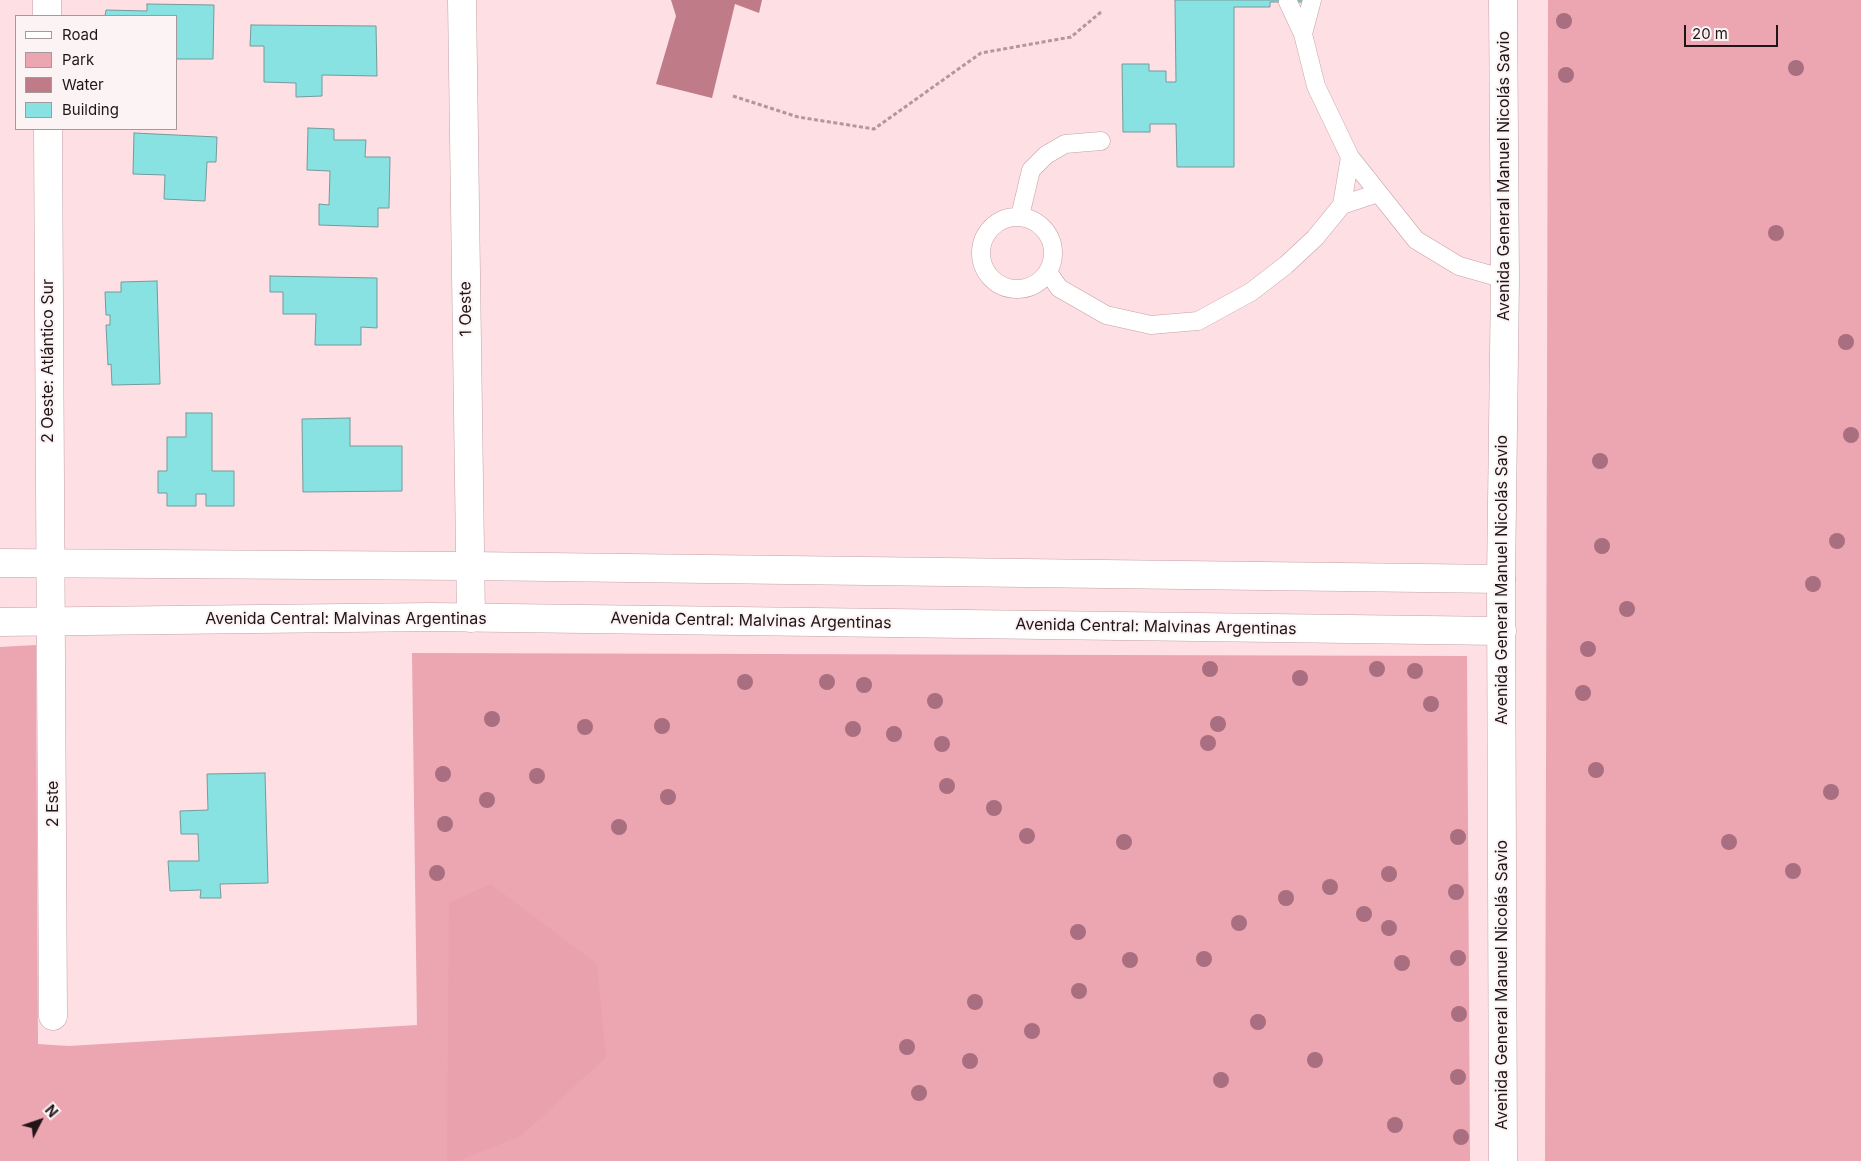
<!DOCTYPE html>
<html>
<head>
<meta charset="utf-8">
<style>
	body { margin:0 }
	#map { position:relative; width:1861px; height:1161px; overflow:hidden; background:#fddfe4; font-family:Inter,sans-serif }
	canvas { display:block }
	.legend { position:absolute; left:15px; top:15px; width:162px; height:115px; box-sizing:border-box; background:#fbf3f4; border:1px solid #a49a9c; margin:0; padding:6px 9px; list-style:none; font-size:15px; color:#221517 }
	.legend li { display:flex; align-items:center; gap:10px; height:25px }
	.legend b { width:25px; border:1px solid #a49a9c }
	.north { position:absolute; left:15px; top:1096px; width:50px; height:50px; -webkit-text-stroke:4px #fbf3f4; paint-order:stroke; rotate:49deg; font-size:14px; font-weight:700; line-height:20px; text-align:center; color:#221517 }
	.north::after { content:''; display:block; margin:auto; width:18px; height:22px; background:#221517; clip-path:polygon(50% 0,100% 100%,50% 72%,0 100%) }
	.scale { position:absolute; left:1684px; top:25px; width:94px; height:22px; box-sizing:border-box; border:2px solid #221517; border-top:0; padding-left:6px; font-size:15px; line-height:18px; white-space:nowrap; color:#221517; -webkit-text-stroke:4px #fbf3f4; paint-order:stroke }
</style>
</head>
<body>
<div id="map">
<canvas width="1861" height="1161"></canvas>
<ul class="legend">
<li><b style="height:6px;background:#fff"></b>Road</li>
<li><b style="height:14px;background:#eba6b2"></b>Park</li>
<li><b style="height:14px;background:#bf7b88"></b>Water</li>
<li><b style="height:14px;background:#89e2e2"></b>Building</li>
</ul>
<div class="north">N</div>
<div class="scale">20 m</div>
</div>
<script>
const ctx = document.querySelector('canvas').getContext('2d');
ctx.lineJoin = 'round';
function fill(path, color) {
  ctx.fillStyle = color;
  ctx.fill(path, 'evenodd');
}
function toPath(rows) {
  const path = new Path2D();
  for (const r of rows) {
    if (r.length === 3) {
      path.moveTo(r[0] + r[2], r[1]);
      path.arc(r[0], r[1], r[2], 0, 2 * Math.PI);
      continue;
    }
    path.moveTo(r[0], r[1]);
    for (let i = 2; i < r.length; i += 2) path.lineTo(r[i], r[i + 1]);
  }
  return path;
}
function trace(path, color, width, dash) {
  ctx.strokeStyle = color;
  ctx.lineWidth = width;
  ctx.lineCap = dash ? 'butt' : 'round';
  ctx.setLineDash(dash || []);
  ctx.stroke(path);
}
function label(font, color, halo, rows, align = 'center') {
  ctx.font = font + ' Inter,sans-serif';
  ctx.lineWidth = 4;
  ctx.setLineDash([]);
  ctx.textBaseline = 'middle';
  ctx.strokeStyle = halo;
  ctx.fillStyle = color;
  for (const [text, x, y, turn = 0] of rows) {
    ctx.save();
    ctx.translate(x, y);
    ctx.rotate((+turn || 0) * Math.PI / 180);
    ctx.textAlign = isNaN(turn) ? turn : align;
    if (halo) ctx.strokeText(text, 0, 0);
    ctx.fillText(text, 0, 0);
    ctx.restore();
  }
}
const green = toPath([
	[1548,0,1861,0,1861,1161,1545,1161],
	[36,645,38,1044,69,1046,417,1025,412,653,1467,656,1470,1161,0,1161,0,647]
]);
const forest = toPath([
	[491,884,597,964,606,1057,521,1136,458,1161,447,1161,449,903]
]);
const water = toPath([
	[671,0,762,0,759,13,735,4,712,98,656,84,676,16]
]);
const building = toPath([
	[1175,0,1303,0,1303,2,1270,2,1270,7,1234,7,1234,167,1177,167,1176,124,1150,124,1150,132,1123,132,1122,64,1149,64,1149,71,1166,71,1166,82,1176,82,1175,0],
	[147,4,214,5,213,59,176,59,176,16,105,16,106,10,147,11,147,4],
	[251,25,376,26,377,76,322,75,322,96,296,97,296,83,264,82,264,46,250,46,251,25],
	[308,128,334,129,334,140,366,140,365,157,390,157,389,208,378,208,378,227,319,225,319,204,329,205,330,171,307,170,308,128],
	[134,133,217,137,216,162,207,162,205,201,164,199,165,175,133,174,134,133],
	[270,276,377,278,377,328,361,327,361,345,315,345,316,314,283,314,283,292,270,292,270,276],
	[157,281,160,384,112,385,111,364,108,365,106,325,110,325,110,315,106,315,105,292,121,292,121,282,157,281],
	[186,413,212,413,212,471,234,471,234,506,206,506,206,494,196,494,196,506,167,506,167,493,158,493,158,471,167,471,167,437,186,437,186,413],
	[350,418,350,446,402,446,402,491,303,492,302,419,350,418],
	[265,773,268,883,220,884,221,898,200,898,201,890,170,891,168,861,199,861,198,834,181,834,180,811,208,810,207,774,265,773]
]);
const path = toPath([
	[733,96,798,117,874,129,981,53,1071,37,1101,12]
]);
const service = toPath([
	[1312,0,1303,34,1316,86,1350,157,1416,240,1459,266,1505,279],
	[1288,2,1303,34],
	[1342,205,1378,193],
	[1020,216,1031,170,1046,155,1065,144,1101,141],
	[1017,253,36],
	[1048,272,1059,288,1106,315,1151,325,1198,321,1251,292,1286,265,1315,238,1342,205,1350,157]
]);
const minor = toPath([
	[47,0,47,16],
	[462,0,471,618],
	[48,129,53,1016]
]);
const secondary = toPath([
	[0,563,469,566,1501,579],
	[0,622,431,617,1502,631]
]);
const primary = toPath([
	[1503,1161,1501,579,1505,279,1503,0]
]);
const trees = [
	[1564,21],
	[1796,68],
	[1566,75],
	[1776,233],
	[1846,342],
	[1851,435],
	[1600,461],
	[1837,541],
	[1602,546],
	[1813,584],
	[1627,609],
	[1588,649],
	[1210,669],
	[1377,669],
	[1415,671],
	[1300,678],
	[745,682],
	[827,682],
	[864,685],
	[1583,693],
	[935,701],
	[1431,704],
	[492,719],
	[1218,724],
	[662,726],
	[585,727],
	[853,729],
	[894,734],
	[1208,743],
	[942,744],
	[1596,770],
	[443,774],
	[537,776],
	[947,786],
	[1831,792],
	[668,797],
	[487,800],
	[994,808],
	[445,824],
	[619,827],
	[1027,836],
	[1458,837],
	[1124,842],
	[1729,842],
	[1793,871],
	[437,873],
	[1389,874],
	[1330,887],
	[1456,892],
	[1286,898],
	[1364,914],
	[1239,923],
	[1389,928],
	[1078,932],
	[1458,958],
	[1204,959],
	[1130,960],
	[1402,963],
	[1079,991],
	[975,1002],
	[1459,1014],
	[1258,1022],
	[1032,1031],
	[907,1047],
	[1315,1060],
	[970,1061],
	[1458,1077],
	[1221,1080],
	[919,1093],
	[1395,1125],
	[1461,1137]
];
const streetNames = [
	["Avenida General Manuel Nicolás Savio",1504,176,-90],
	["1 Oeste",466,309,-91],
	["2 Oeste: Atlántico Sur",48,361,-90],
	["Avenida General Manuel Nicolás Savio",1502,580,-90],
	["Avenida Central: Malvinas Argentinas",346,619],
	["Avenida Central: Malvinas Argentinas",751,621,1],
	["Avenida Central: Malvinas Argentinas",1156,627,1],
	["2 Este",53,804,-90],
	["Avenida General Manuel Nicolás Savio",1502,985,-90]
];
fill(green, '#eba6b2');
fill(forest, '#e9a1ae');
fill(water, '#bf7b88');
fill(building, '#89e2e2');
trace(building, '#749a9a', 1);
trace(service, '#c4a1a6', 19);
trace(minor, '#c4a1a6', 29);
trace(secondary, '#c4a1a6', 29);
trace(primary, '#c4a1a6', 29);
trace(path, '#b0989c', 3, [4, 2.5]);
trace(service, '#fff', 18);
trace(minor, '#fff', 28);
trace(secondary, '#fff', 28);
trace(primary, '#fff', 28);
ctx.fillStyle = '#a96e7f';
for (const [x, y] of trees) {
  ctx.beginPath();
  ctx.arc(x, y, 8, 0, 2 * Math.PI);
  ctx.fill();
}
label('16px', '#221517', '#fbf3f4', streetNames);
</script>
</body>
</html>
